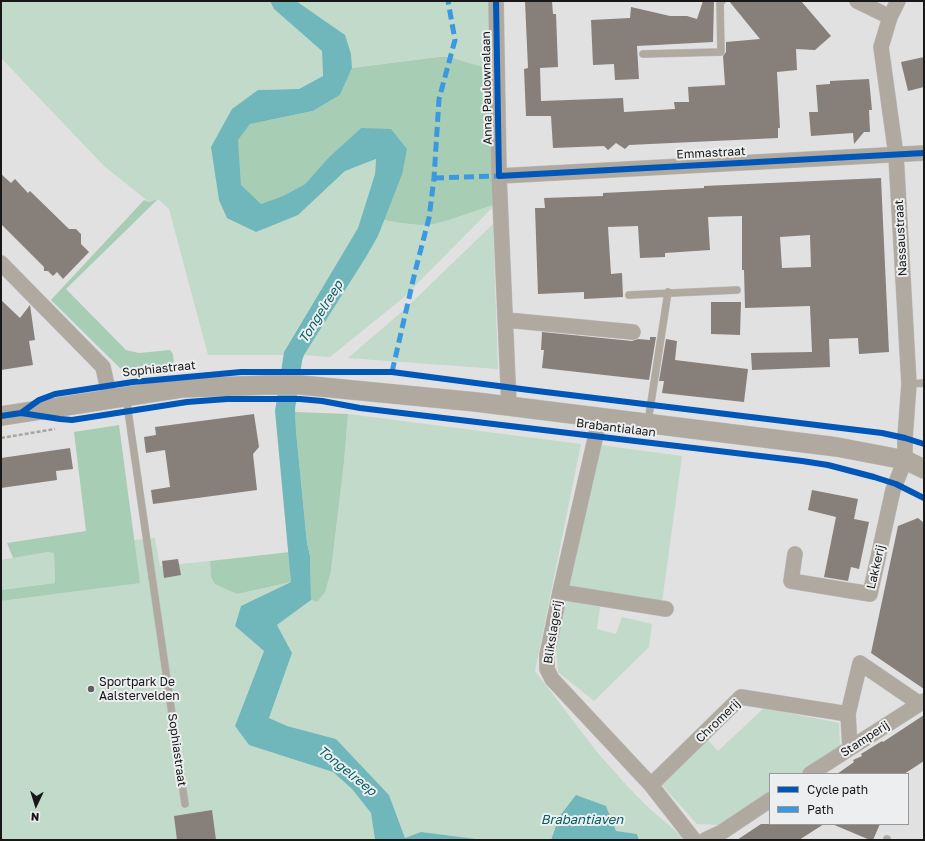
<!DOCTYPE html>
<html>
<head>
<meta charset="utf-8">
<style>
	body { margin:0 }
	#map { position:relative; width:925px; height:841px; overflow:hidden; background:#e1e1e1; font-family:"Golos Text",sans-serif }
	canvas { display:block }
	.frame { position:absolute; inset:0; border:2px solid #181818; pointer-events:none }
	.legend { position:absolute; left:769px; top:773px; width:140px; height:52px; box-sizing:border-box; background:#edeeef; border:1px solid #989899; margin:0; padding:5px 7px; list-style:none; font-size:12px; color:#181818 }
	.legend li { display:flex; align-items:center; gap:8px; height:20px }
	.legend b { width:20px; border:1px solid #989899 }
	.north { position:absolute; left:16px; top:785px; width:40px; height:40px; -webkit-text-stroke:3px #edeeef; paint-order:stroke; rotate:184deg; font-size:11px; font-weight:700; line-height:16px; text-align:center; color:#181818 }
	.north::after { content:''; display:block; margin:auto; width:14px; height:18px; background:#181818; clip-path:polygon(50% 0,100% 100%,50% 72%,0 100%) }
</style>
</head>
<body>
<div id="map">
<canvas width="925" height="841"></canvas>
<div class="frame"></div>
<ul class="legend">
<li><b style="height:5px;background:#0057b8"></b>Cycle path</li>
<li><b style="height:5px;background:#3b9adf"></b>Path</li>
</ul>
<div class="north">N</div>
</div>
<script>
const ctx = document.querySelector('canvas').getContext('2d');
ctx.lineJoin = 'round';
function fill(path, color) {
  ctx.fillStyle = color;
  ctx.fill(path, 'evenodd');
}
function toPath(rows) {
  const path = new Path2D();
  for (const r of rows) {
    path.moveTo(r[0], r[1]);
    for (let i = 2; i < r.length; i += 2) path.lineTo(r[i], r[i + 1]);
  }
  return path;
}
function trace(path, color, width, dash) {
  ctx.strokeStyle = color;
  ctx.lineWidth = width;
  ctx.lineCap = dash ? 'butt' : 'round';
  ctx.setLineDash(dash || []);
  ctx.stroke(path);
}
function label(font, color, halo, rows, align = 'center') {
  ctx.font = font + ' "Golos Text",sans-serif';
  ctx.lineWidth = 4;
  ctx.setLineDash([]);
  ctx.textBaseline = 'middle';
  ctx.strokeStyle = halo;
  ctx.fillStyle = color;
  for (const [text, x, y, turn = 0] of rows) {
    ctx.save();
    ctx.translate(x, y);
    ctx.rotate((+turn || 0) * Math.PI / 180);
    ctx.textAlign = isNaN(turn) ? turn : align;
    if (halo) ctx.strokeText(text, 0, 0);
    ctx.fillText(text, 0, 0);
    ctx.restore();
  }
}
const green = toPath([
	[1,1,270,1,274,9,322,51,323,76,299,89,258,90,298,215,345,171,376,159,375,174,358,228,284,352,283,355,208,355,169,209,158,199,149,202,104,166,1,58],
	[296,1,488,1,490,69,466,62,439,57,352,68,351,54],
	[493,205,493,207,403,298,330,357,304,355,366,257,378,236,384,220,400,223,420,225,434,224,449,220],
	[493,224,498,369,348,358,405,309],
	[348,414,581,444,535,671,597,752,629,788,650,809,686,840,639,840,637,834,616,831,606,806,554,829,551,840,484,840,421,832,405,838,389,795,336,739,287,726,269,718,292,653,277,625,311,600,317,602,331,571,344,462],
	[600,445,682,456,662,602,569,587],
	[155,538,160,566,210,561,211,577,237,594,291,582,241,606,235,626,264,651,235,726,249,745,333,772,352,789,371,813,375,840,1,840,1,601,130,584,125,541],
	[48,552,54,553,55,583,1,590,1,560],
	[567,600,600,607,597,629,616,634,622,617,652,624,649,647,594,701,558,672,556,648],
	[764,708,839,723,840,748,800,774,770,774,770,793,719,825,697,824,662,785,708,740,718,751]
]);
const forest = toPath([
	[439,57,448,57,466,62,490,69,493,205,449,220,434,224,420,225,400,223,384,220,402,175,361,128,329,157,305,184,283,196,261,204,241,185,238,140,250,124,313,111,340,95,352,68],
	[158,199,66,289,126,350,139,353,170,350,173,354,174,367,125,373,51,300,144,200,149,202],
	[295,412,348,414,344,462,331,571,325,592,317,602,311,600,310,556,307,543,296,431],
	[119,425,140,583,1,601,1,590,55,583,54,553,48,552,13,558,7,543,86,531,74,432],
	[290,552,291,582,237,594,215,584,211,577,210,561]
]);
const water = toPath([
	[270,1,296,1,345,35,351,54,352,68,340,95,313,111,250,124,238,140,241,185,261,204,283,196,305,184,329,157,361,128,391,129,407,149,402,175,378,236,366,257,304,355,302,361,295,409,296,431,307,543,310,556,311,600,277,625,292,653,269,718,287,726,336,739,389,795,405,838,421,832,484,840,375,840,371,813,352,789,333,772,249,745,235,726,264,651,235,626,241,606,291,582,275,411,284,352,358,228,375,174,376,159,345,171,298,215,256,232,227,218,219,200,211,147,232,109,258,90,299,89,323,76,322,51,274,9],
	[576,795,606,806,616,831,637,834,639,840,551,840,559,817]
]);
const building = toPath([
	[525,1,552,1,553,14,556,14,558,67,540,68,541,101,623,98,624,112,675,109,674,102,689,102,688,87,725,85,723,56,726,52,726,42,760,39,729,1,801,1,831,36,815,50,796,49,797,70,777,72,780,128,778,128,778,138,629,145,625,149,616,143,608,150,604,146,553,148,551,116,526,116,524,69,528,68],
	[703,1,714,1,713,42,637,46,639,79,615,80,614,64,593,65,591,20,630,18,631,7,670,16,687,16,697,19],
	[924,57,924,87,908,91,901,62],
	[869,79,872,110,869,110,870,132,864,132,854,144,853,133,811,136,809,112,818,112,816,85,830,84,830,81],
	[1,174,11,183,15,179,28,193,30,191,69,229,76,229,81,234,81,244,89,252,63,279,57,272,53,276,48,271,44,271,44,267,1,224],
	[881,178,889,352,859,354,858,338,829,339,830,367,752,370,751,353,812,352,810,306,745,308,744,270,742,270,742,216,708,217,710,250,665,253,665,257,640,258,638,226,608,227,611,274,622,273,623,297,584,299,584,292,538,294,535,208,545,208,544,198,603,196,603,193,704,188,704,186],
	[810,235,811,267,782,268,780,237],
	[1,300,20,318,30,305,35,340,29,341,33,365,1,370],
	[711,302,741,302,740,335,711,334],
	[542,332,632,341,638,339,650,340,650,337,656,337,649,380,542,368,544,350,541,350],
	[666,339,677,341,675,360,748,369,744,402,662,393,664,381,659,381],
	[254,414,259,447,253,454,257,490,153,504,151,490,170,487,165,450,146,453,144,437,156,435,155,427],
	[70,448,73,469,56,471,57,480,1,488,1,458],
	[812,490,858,499,854,519,869,522,859,569,851,567,848,581,824,577,836,517,808,510],
	[918,518,924,523,924,689,871,653,898,526],
	[178,559,181,575,164,578,162,561],
	[924,715,924,761,904,774,837,774,854,762,853,760,862,756,861,754,882,741,883,742],
	[212,810,216,840,177,840,174,816],
	[761,824,824,824,799,840,737,840],
	[832,824,880,824,873,840,870,840]
]);
const path = toPath([
	[1,438,55,429]
]);
const service = toPath([
	[643,54,721,52,720,3,722,1],
	[629,295,737,290],
	[909,384,924,383],
	[126,397,185,804],
	[648,422,668,292],
	[887,840,887,839]
]);
const minor = toPath([
	[496,1,499,176,509,406],
	[857,1,890,17],
	[499,176,924,153],
	[1,263,103,367,110,399],
	[506,320,633,332],
	[600,417,560,592,547,655,547,669,552,679,651,785,694,840],
	[795,554,791,581,870,594,893,490,905,460,905,438,909,384,896,155,881,47,890,17,898,1],
	[560,592,666,609],
	[850,748,848,714,860,663,920,704],
	[810,774,924,701],
	[651,785,741,697,848,714],
	[705,840,722,832,770,800]
]);
const tertiary = toPath([
	[1,416,181,388,267,385,301,385,476,402,837,447,905,460,924,469]
]);
const quiet = toPath([
	[434,178,499,176],
	[392,372,415,272,429,218,434,178,439,99,455,40,448,1]
]);
const cycleway = toPath([
	[496,1,499,176,924,153],
	[21,413,39,400,55,394,133,382,241,372,392,372,529,390,882,433,905,438,924,444],
	[1,416,21,413,60,419,72,420,187,402,227,399,300,399,322,401,360,408,802,461,828,465,874,477,896,484,924,498]
]);
const markers = [
	[91,689,4,"#5e5e5e"]
];
const streetNames = [
	["Anna Paulownalaan",487,88,-91],
	["Emmastraat",711,153,-3],
	["Nassaustraat",901,238,-93],
	["Sophiastraat",159,369,-6],
	["Brabantialaan",616,428,7],
	["Lakkerij",876,567,-77],
	["Blikslagerij",553,632,-81],
	["Chromerij",718,721,-44],
	["Stamperij",865,739,-33],
	["Sophiastraat",177,750,82]
];
const poiNames = [
	["Sportpark De",99,682],
	["Aalstervelden",99,696]
];
const waterNames = [
	["Tongelreep",321,312,-58],
	["Tongelreep",347,771,39],
	["Brabantiaven",582,820]
];
fill(green, '#c1dac9');
fill(forest, '#a7cdb5');
fill(water, '#6fb7ba');
fill(building, '#877f7a');
trace(service, '#bdbdbd', 8);
trace(minor, '#bdbdbd', 16);
trace(tertiary, '#bdbdbd', 20);
trace(path, '#a8a59e', 2.5, [4, 2]);
trace(service, '#afa99f', 7);
trace(minor, '#afa99f', 15);
trace(tertiary, '#afa99f', 19);
trace(quiet, '#3b9adf', 5, [10, 5]);
trace(cycleway, '#0057b8', 6);
for (const [x, y, r, color] of markers) {
  const dot = new Path2D();
  dot.arc(x, y, r, 0, 2 * Math.PI);
  ctx.fillStyle = color;
  ctx.fill(dot);
  trace(dot, '#edeeef', 1.5);
}
label('12px', '#181818', '#edeeef', streetNames);
label('12px', '#181818', '#edeeef', poiNames, 'left');
label('italic 13px', '#055f63', '#edeeef', waterNames);
</script>
</body>
</html>
